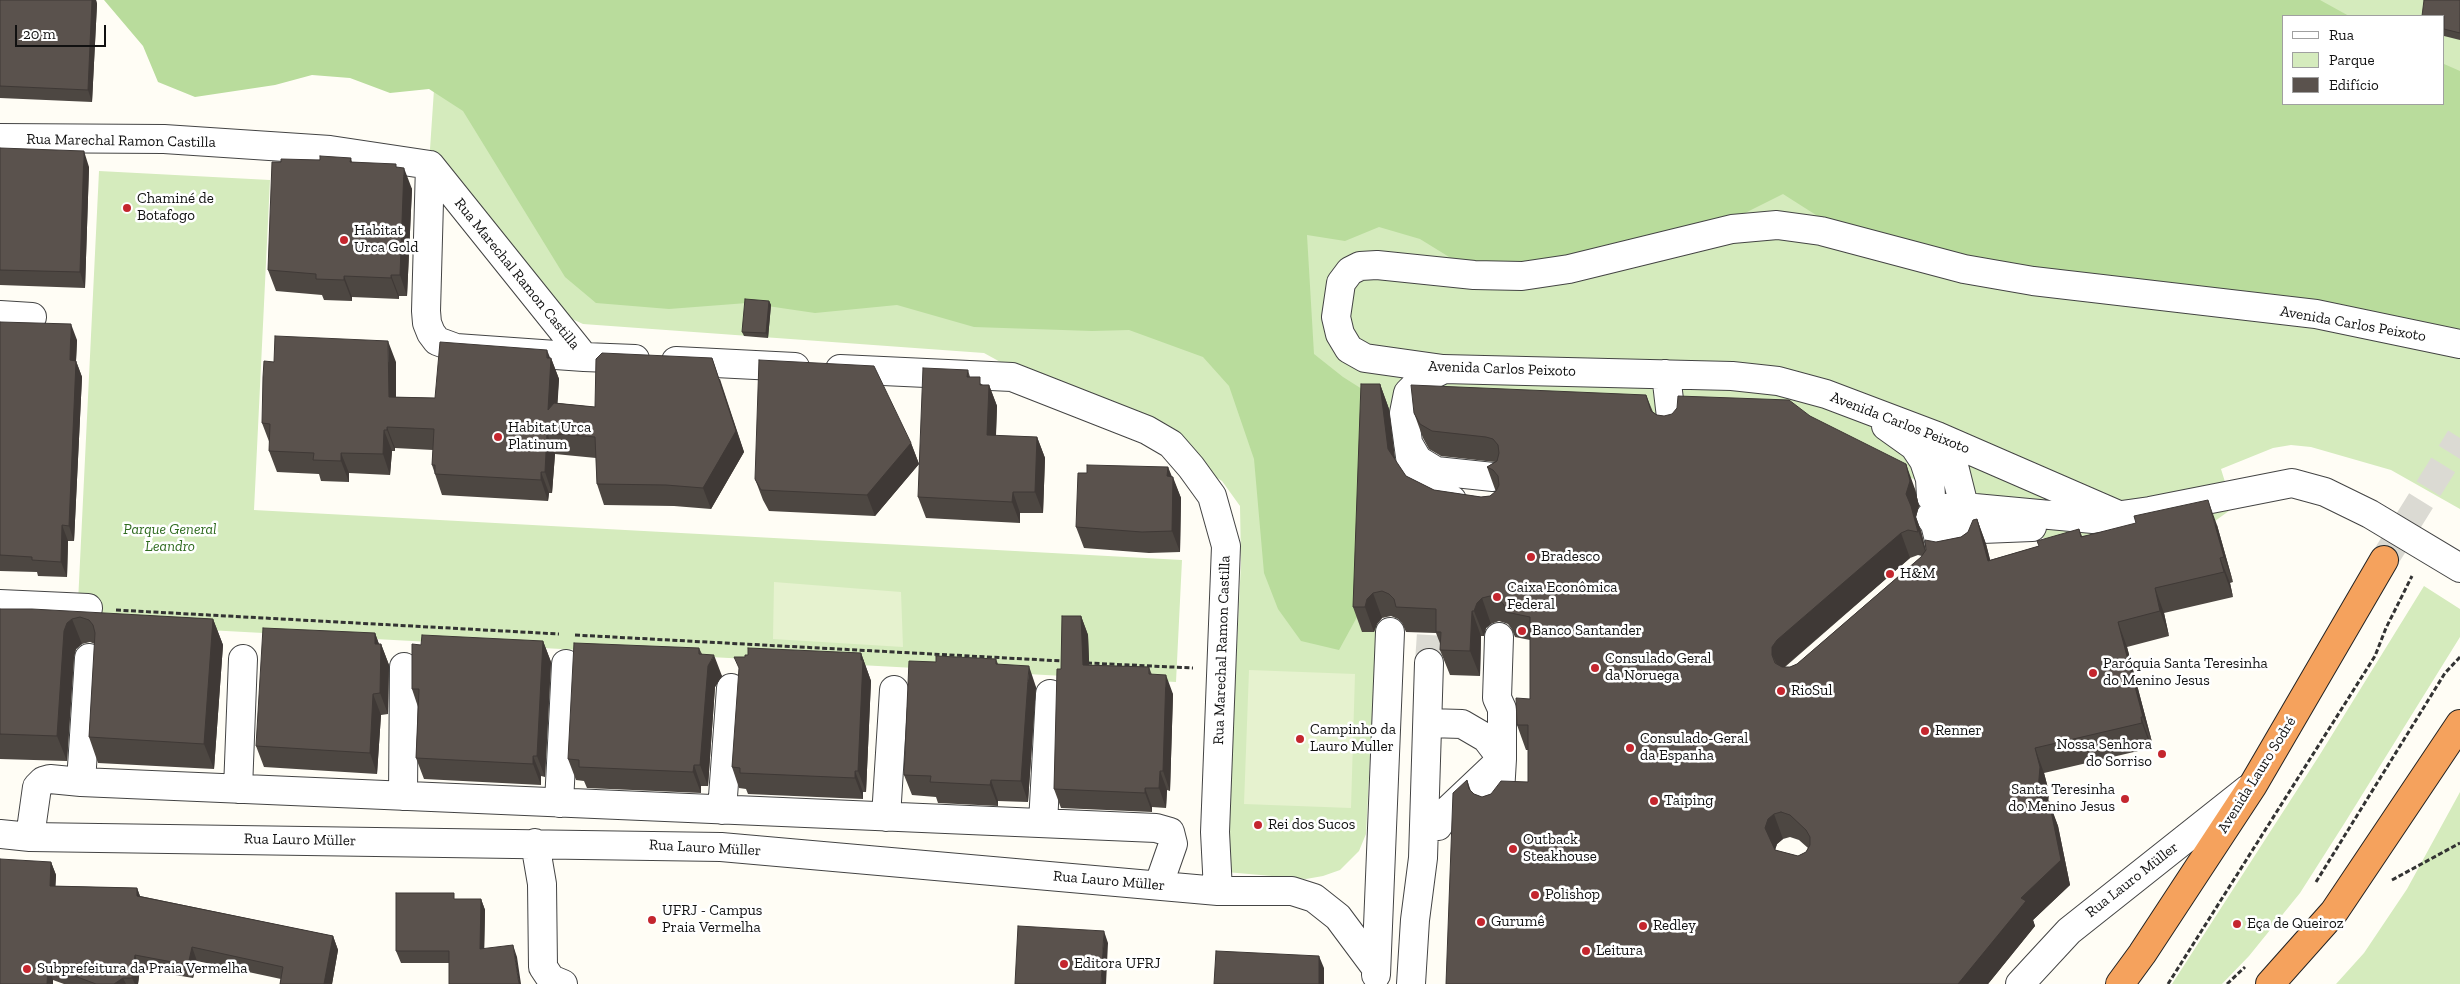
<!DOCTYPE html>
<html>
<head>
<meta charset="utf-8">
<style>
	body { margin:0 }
	#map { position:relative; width:2460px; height:984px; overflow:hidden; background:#fffdf5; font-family:"Zilla Slab",serif }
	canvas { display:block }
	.legend { position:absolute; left:2282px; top:15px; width:162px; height:90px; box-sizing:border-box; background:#fff; border:1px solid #a0a0a0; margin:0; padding:6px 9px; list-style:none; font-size:15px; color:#111 }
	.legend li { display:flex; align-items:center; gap:10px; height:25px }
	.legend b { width:25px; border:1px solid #a0a0a0 }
	.scale { position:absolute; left:15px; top:25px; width:91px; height:22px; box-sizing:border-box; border:2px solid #111; border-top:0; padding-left:6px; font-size:15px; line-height:18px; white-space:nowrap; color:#111; -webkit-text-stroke:4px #fff; paint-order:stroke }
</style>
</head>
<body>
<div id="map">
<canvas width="2460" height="984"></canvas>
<ul class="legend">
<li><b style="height:6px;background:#fff"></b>Rua</li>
<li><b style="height:14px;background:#d5ebbd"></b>Parque</li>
<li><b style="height:14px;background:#5a524d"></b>Edifício</li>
</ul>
<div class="scale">20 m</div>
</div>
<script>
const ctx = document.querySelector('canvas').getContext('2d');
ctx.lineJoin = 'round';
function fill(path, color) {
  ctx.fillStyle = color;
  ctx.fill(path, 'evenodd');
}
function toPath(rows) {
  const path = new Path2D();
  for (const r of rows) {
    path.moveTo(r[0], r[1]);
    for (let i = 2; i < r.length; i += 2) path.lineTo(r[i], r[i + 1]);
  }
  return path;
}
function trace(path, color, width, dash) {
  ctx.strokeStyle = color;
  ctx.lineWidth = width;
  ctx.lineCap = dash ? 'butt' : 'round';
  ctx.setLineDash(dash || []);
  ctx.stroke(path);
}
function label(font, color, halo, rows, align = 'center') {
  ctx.font = font + ' "Zilla Slab",serif';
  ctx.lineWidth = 5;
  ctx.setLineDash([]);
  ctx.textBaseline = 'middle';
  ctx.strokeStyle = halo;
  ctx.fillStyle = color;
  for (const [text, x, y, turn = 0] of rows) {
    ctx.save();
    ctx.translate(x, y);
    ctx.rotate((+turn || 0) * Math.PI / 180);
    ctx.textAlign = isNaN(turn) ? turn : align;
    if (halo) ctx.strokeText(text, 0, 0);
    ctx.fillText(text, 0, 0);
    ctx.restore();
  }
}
const green = toPath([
	[440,0,2460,0,2460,509,2391,470,2311,447,2291,445,2273,448,2221,469,2233,508,2215,521,2055,540,2030,536,1964,499,1886,468,1391,415,1384,419,1360,625,1377,625,1366,834,1359,851,1340,870,1323,876,1306,879,1226,872,1241,562,1240,506,1222,481,1192,462,1095,414,984,353,583,324,561,314,429,164],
	[2284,16,2444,16,2444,104,2284,104],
	[99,171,270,180,254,510,1182,560,1176,682,77,623],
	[2424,586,2460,609,2460,637,2344,824,2300,893,2249,956,2222,984,2172,984,2319,756],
	[2460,792,2460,984,2336,984,2364,953,2407,889]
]);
const forest = toPath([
	[104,0,2320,0,2349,16,2284,16,2284,104,2444,104,2444,64,2460,71,2460,333,2053,285,1849,236,1783,194,1719,226,1530,270,1454,260,1420,239,1379,227,1345,241,1307,235,1314,354,1343,377,1373,396,1357,617,1339,650,1301,641,1278,609,1264,573,1254,459,1229,386,1203,357,1129,330,1092,331,974,327,897,305,815,313,747,303,669,309,596,303,565,277,463,111,429,89,390,93,350,78,312,75,275,85,195,97,158,82,143,46]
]);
const pitch = toPath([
	[774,582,901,592,903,647,773,639],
	[1249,670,1355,674,1351,808,1244,804]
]);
const minorTunnel = toPath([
	[1429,663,1431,633]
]);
const highwayTunnel = toPath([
	[2384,560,2460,438]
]);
const path = toPath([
	[116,610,559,634],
	[575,635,1063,661],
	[1087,663,1193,668],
	[2392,880,2460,843],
	[2316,882,2445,673,2460,657],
	[2168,984,2375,656,2386,628,2412,576],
	[2227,984,2245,967]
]);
const minor = toPath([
	[0,138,164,139,330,150,430,165,584,357,635,359],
	[430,165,426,311,427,323,431,333,437,341,456,348,584,357],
	[0,315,32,317],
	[676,361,795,367],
	[840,369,1012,377,1147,430,1171,444,1191,467,1212,496,1226,546,1215,832,1218,891],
	[1442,370,1420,381,1408,393,1404,413,1412,471,1427,492,1452,500],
	[1666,374,1672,426],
	[1886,426,1914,446,1924,461,1930,479,1931,497],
	[1937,436,1954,466,1966,514],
	[1408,443,1418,460,1436,471,1493,477],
	[1943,508,1964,507,2093,519,2150,511,2292,483,2325,492,2370,514,2460,568],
	[2121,516,1937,436,1826,394,1778,381,1732,376,1443,369,1365,358,1349,349,1340,334,1336,317,1341,283,1350,271,1360,266,1377,265,1474,275,1522,276,1569,269,1732,229,1777,225,1821,231,1964,269,2033,281,2316,314,2460,344],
	[1935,524,1969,529,1966,547,1942,552,1935,524,1930,517,1956,511],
	[1982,529,2032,527],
	[0,604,88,608],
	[1428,723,1462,724,1486,738,1502,759],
	[81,782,89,658],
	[238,789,243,659],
	[403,796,404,667],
	[559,803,566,664],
	[1492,806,1500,793,1502,759,1502,709,1497,698,1499,637],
	[722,810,731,688],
	[886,817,894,690],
	[1043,823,1050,694],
	[1424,827,1438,826,1447,811,1502,759],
	[0,834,30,837,721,847,1218,891,1292,891,1314,898,1338,917,1376,968],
	[30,837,37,787,43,781,50,779,81,782,1156,828,1170,832,1173,844,1159,884],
	[535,843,542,884,543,967,551,979,563,984],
	[1376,975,1390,632],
	[1411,984,1415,920,1423,858,1429,663],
	[2020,984,2069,931,2248,789]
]);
const highway = toPath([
	[2120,984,2142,954,2253,785,2384,560],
	[2270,984,2334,912,2460,724]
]);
const wall = toPath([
	[0,0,96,0,97,4,92,102,0,98],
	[2460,0,2460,40,2444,36,2444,16],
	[0,148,89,167,85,288,0,285],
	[351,158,352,162,397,167,412,189,407,296,399,296,399,299,352,297,352,301,324,300,322,295,276,291,268,270,281,162],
	[769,301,771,305,768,338,744,336,742,332],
	[0,322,77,340,76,361,82,377,74,541,68,541,67,577,38,576,37,572,0,571],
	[550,358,551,358,559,379,557,403,595,407,720,379,744,452,711,509,674,506,604,505,597,484,596,458,555,454,552,493,549,493,548,501,442,495,432,465,433,450,395,448,395,451,392,451,390,475,349,473,349,482,321,481,319,474,277,472,269,451,270,444,262,423,274,362,396,362,396,397,435,398],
	[968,370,970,377,983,385,989,385,997,406,996,436,1037,437,1045,458,1043,513,1020,513,1020,523,926,518,918,497],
	[1380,384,1389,409,1395,460,1406,476,1434,490,1481,497,1490,496,1496,492,1487,467,1495,462,1441,456,1429,449,1423,438,1414,413,1646,395,1653,412,1657,415,1664,416,1810,416,1915,489,1919,506,1916,517,1921,531,1926,550,1936,542,1961,537,1968,532,1977,519,1986,544,1990,560,2039,546,2079,529,2082,536,2217,525,2233,582,2230,583,2233,597,2164,613,2169,636,2127,647,2152,742,2150,742,2151,748,2044,773,2049,792,2048,801,2058,826,2070,885,2033,920,2035,926,1988,984,1446,984,1467,780,1471,791,1474,794,1482,797,1491,794,1528,782,1528,750,1526,750,1517,725,1530,699,1530,640,1515,637,1511,628,1508,624,1499,621,1491,624,1486,628,1484,636,1481,636,1480,676,1450,675,1440,650,1441,646,1436,633,1406,632,1402,623,1398,619,1391,616,1382,618,1377,624,1374,632,1362,632,1353,607],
	[1918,555,1922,556,1797,664,1790,667,1785,667,1910,558],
	[1790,837,1799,840,1808,848,1806,852,1798,856,1775,850,1777,844,1783,839],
	[911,443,919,464,875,516,769,511,763,500,755,479],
	[1168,467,1181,498,1180,552,1149,553,1084,548,1076,527,1087,473],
	[0,609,213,619,223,645,214,769,98,763,89,737,95,644,90,642,82,644,76,649,74,657,67,761,0,759],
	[1081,616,1088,635,1089,665,1149,667,1152,675,1173,694,1170,791,1167,790,1166,808,1152,807,1152,812,1061,808,1054,789,1061,669],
	[375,633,379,644,381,644,389,665,388,714,381,715,377,774,264,767,256,746],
	[543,641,551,662,545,777,541,776,541,785,424,779,416,758,418,707,412,689],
	[699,648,702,654,722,676,715,687,708,786,701,786,701,793,587,788,584,781,576,780,568,759],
	[861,653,871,681,866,792,863,792,863,799,748,794,746,789,739,788,732,767,745,657,748,655],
	[996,659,998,664,1036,687,1028,802,998,801,998,806,938,803,936,797,912,795,904,775,936,662],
	[51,862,56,875,55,886,137,888,140,896,333,936,338,950,332,984,280,984,281,979,197,961,193,978,140,969,138,984,64,984,53,980,53,984,0,984],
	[456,899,481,899,485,910,484,949,517,957,449,963,401,963,396,951]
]);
const shadedWall = toPath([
	[92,0,96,0,97,4,92,102,88,90],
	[84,151,89,167,85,288,80,272],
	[404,168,412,189,407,296,400,275],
	[391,275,399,296,399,299,391,278],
	[344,276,352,297,352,301,344,280],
	[769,301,771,305,768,338,766,333],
	[71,324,77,340,76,361,82,377,74,541,69,526,70,360],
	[388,341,396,362,396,418,389,397],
	[547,350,551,360,551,358,559,379,556,431,548,410],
	[712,358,744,452,711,509,703,488],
	[1380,384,1389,409,1397,474,1388,449],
	[989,385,997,406,995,456,987,435],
	[387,427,395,448,395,451,387,430],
	[384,430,392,451,390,475,383,454],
	[547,433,555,454,552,493,545,472],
	[1037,437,1045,458,1043,513,1035,492],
	[911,443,919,464,875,516,867,495],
	[341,453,349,473,349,482,341,461],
	[1906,464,1915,489,1919,506,1916,517,1921,531,1927,557,1906,494],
	[1168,467,1173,482,1173,477,1181,498,1180,552,1172,531,1167,476],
	[541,472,549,493,548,501,541,480],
	[1013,492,1020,513,1020,523,1012,502],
	[2208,500,2217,525,2233,582,2224,557],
	[1977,519,1986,544,1997,586,1988,561],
	[62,525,68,541,67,577,61,562],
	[1901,533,1910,558,1786,665,1781,672,1772,655,1772,647,1777,640],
	[2220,558,2230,583,2233,597,2224,572],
	[2155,588,2164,613,2169,636,2160,611],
	[1373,593,1382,618,1377,624,1374,632,1365,607,1367,599],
	[1482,598,1491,624,1486,628,1484,636,1474,611,1477,603],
	[1472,611,1481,636,1480,676,1470,651],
	[1081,616,1088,635,1090,684,1083,665],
	[72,619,82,644,76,649,74,657,67,761,57,736,64,631,67,623],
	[213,619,223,645,214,769,204,744],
	[2118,622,2127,647,2152,742,2143,717],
	[375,633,381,650,381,644,389,665,388,714,380,693,375,644],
	[543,641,551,662,545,777,537,756],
	[861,653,871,681,866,792,858,771],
	[714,655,722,676,715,687,708,786,700,765,708,666],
	[1029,666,1036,687,1028,802,1021,781],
	[1166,675,1173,694,1170,791,1163,771],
	[373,694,381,715,377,774,370,753],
	[2141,717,2150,742,2151,748,2142,723],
	[2035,748,2044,773,2049,792,2046,827,2037,802],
	[533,756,541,776,541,785,533,764],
	[694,765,701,786,701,793,693,772],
	[855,771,863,792,863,799,855,778],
	[1160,771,1167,790,1166,808,1159,788],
	[991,780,998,801,998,806,990,785],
	[1145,788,1152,807,1152,812,1145,793],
	[2049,801,2058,826,2070,885,2033,920,2035,926,1988,984,1958,984,2021,898],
	[1774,814,1783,839,1777,844,1774,853,1765,828,1768,819],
	[51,862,56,875,55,900,50,886],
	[137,888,142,902,137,896],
	[481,899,485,910,484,961,480,949],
	[1104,931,1108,943,1106,984,1101,984],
	[333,936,338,950,332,984,324,984],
	[513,945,517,957,521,984,519,984],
	[192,947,197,961,193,978,188,965],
	[135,955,140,969,138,984,135,984,132,978],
	[1319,956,1324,968,1324,984,1319,984],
	[48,966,53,980,53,984,47,984],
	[123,978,126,984,114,984]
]);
const building = toPath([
	[0,0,92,0,88,90,0,86,0,0],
	[2424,0,2460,0,2460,33,2444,29,2444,16,2422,16,2424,0],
	[0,148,84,151,80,272,0,270,0,148],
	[320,156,351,158,350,162,396,164,396,167,404,168,400,275,391,275,391,278,344,276,344,280,316,279,316,274,268,270,272,162,281,162,281,159,320,160,320,156],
	[745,299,769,301,766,333,742,332,745,299],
	[0,322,71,324,70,360,76,361,69,526,62,525,61,562,32,560,32,557,0,555,0,322],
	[275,336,388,341,389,397,435,398,440,342,547,350,547,358,551,358,548,410,554,403,595,407,596,359,602,353,712,358,736,431,703,488,666,485,597,484,595,437,547,433,545,472,541,472,541,480,435,474,435,465,432,465,434,429,387,427,387,430,384,430,383,454,341,453,341,461,313,460,314,453,269,451,270,424,262,423,263,377,264,361,274,362,275,336],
	[759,360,874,366,911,443,867,495,761,490,755,479,759,360],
	[923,368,968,370,967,377,980,377,980,385,989,385,987,435,1037,437,1035,492,1013,492,1012,502,918,497,923,368],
	[1361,384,1380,384,1388,449,1406,476,1434,490,1481,497,1490,496,1496,491,1499,485,1498,476,1493,470,1487,467,1497,461,1499,453,1498,445,1493,439,1486,437,1432,431,1420,424,1414,413,1411,385,1646,395,1651,411,1657,415,1664,416,1672,414,1677,408,1678,396,1789,400,1810,416,1906,464,1910,481,1906,494,1911,506,1918,532,1908,530,1901,533,1777,640,1772,647,1772,655,1775,663,1782,667,1790,667,1797,664,1921,557,1926,550,1925,540,1936,542,1961,537,1968,532,1973,520,1977,519,1988,561,2039,546,2037,541,2079,529,2081,537,2136,523,2134,516,2208,500,2224,557,2220,558,2224,572,2155,588,2160,611,2118,622,2143,717,2141,717,2142,723,2035,748,2040,767,2037,802,2049,801,2061,860,2021,898,2026,901,1958,984,1446,984,1453,793,1467,780,1469,789,1474,794,1482,797,1491,794,1501,781,1528,782,1528,725,1517,725,1516,698,1530,699,1530,617,1506,612,1504,605,1499,599,1490,596,1482,598,1477,603,1474,611,1472,611,1470,651,1440,650,1441,632,1436,632,1436,609,1396,607,1394,599,1389,594,1382,591,1373,593,1367,599,1365,607,1353,607,1361,384],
	[1781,812,1790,815,1806,830,1810,837,1810,845,1806,852,1798,856,1775,850,1765,828,1768,819,1774,814,1781,812],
	[1087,465,1168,467,1167,476,1173,477,1172,531,1142,532,1076,527,1078,473,1087,473,1087,465],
	[0,609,32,609,213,619,204,744,89,737,95,633,93,625,89,620,80,617,72,619,67,623,64,631,57,736,0,734,0,609],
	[1062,616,1081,616,1083,665,1149,667,1149,674,1166,675,1163,771,1160,771,1159,788,1145,788,1145,793,1054,789,1057,669,1061,669,1062,616],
	[263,628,375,633,375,644,381,644,380,693,373,694,370,753,256,746,263,628],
	[422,635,543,641,537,756,533,756,533,764,416,758,419,689,412,689,412,644,421,645,422,635],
	[574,643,699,648,699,654,714,655,708,666,700,765,694,765,693,772,579,767,579,760,568,759,574,643],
	[748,648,861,653,861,660,863,660,858,771,855,771,855,778,740,773,740,768,732,767,739,668,734,657,745,657,745,655,748,655,748,648],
	[936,656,996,659,996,664,1029,666,1021,781,991,780,990,785,930,782,931,776,904,775,909,661,936,662,936,656],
	[0,859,51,862,50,886,137,888,137,896,333,936,324,984,280,984,283,967,192,947,188,965,135,955,132,978,123,978,114,984,96,984,48,966,47,984,0,984,0,859],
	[396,893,454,893,454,899,481,899,480,949,513,945,519,984,449,984,449,951,396,951,396,893],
	[1018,926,1104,931,1101,984,1015,984,1018,926],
	[1216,951,1319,956,1319,984,1214,984,1216,951]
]);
const markers = [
	[127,208,5,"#c4262e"],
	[344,240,5,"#c4262e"],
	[498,437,5,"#c4262e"],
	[1531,557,5,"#c4262e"],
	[1890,574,5,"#c4262e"],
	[1497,597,5,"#c4262e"],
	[1522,631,5,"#c4262e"],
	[1595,668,5,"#c4262e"],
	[2093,673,5,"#c4262e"],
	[1781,691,5,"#c4262e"],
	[1925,731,5,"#c4262e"],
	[1300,739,5,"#c4262e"],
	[1630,748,5,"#c4262e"],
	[2162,754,5,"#c4262e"],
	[2125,799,5,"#c4262e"],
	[1654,801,5,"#c4262e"],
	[1258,825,5,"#c4262e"],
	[1513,849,5,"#c4262e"],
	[1535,895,5,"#c4262e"],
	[652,920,5,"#c4262e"],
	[1481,922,5,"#c4262e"],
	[2237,924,5,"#c4262e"],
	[1643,926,5,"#c4262e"],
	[1586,951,5,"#c4262e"],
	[1064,964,5,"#c4262e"],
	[27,969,5,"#c4262e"]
];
const streetNames = [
	["Rua Marechal Ramon Castilla",121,141,1],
	["Rua Marechal Ramon Castilla",517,274,51],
	["Avenida Carlos Peixoto",2353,324,10],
	["Avenida Carlos Peixoto",1502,369,2],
	["Avenida Carlos Peixoto",1900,423,21],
	["Rua Marechal Ramon Castilla",1222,650,-88],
	["Avenida Lauro Sodré",2257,775,-58],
	["Rua Lauro Müller",300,840,1],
	["Rua Lauro Müller",705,848,3],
	["Rua Lauro Müller",2132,880,-38],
	["Rua Lauro Müller",1109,881,5]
];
const poiNames = [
	["Chaminé de",137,199],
	["Botafogo",137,216],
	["Habitat",354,231],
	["Urca Gold",354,248],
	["Habitat Urca",508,428],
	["Platinum",508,445],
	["Bradesco",1541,557],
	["H&M",1900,574],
	["Caixa Econômica",1507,588],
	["Federal",1507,605],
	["Banco Santander",1532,631],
	["Consulado Geral",1605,659],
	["da Noruega",1605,676],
	["Paróquia Santa Teresinha",2103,664],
	["do Menino Jesus",2103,681],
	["RioSul",1791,691],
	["Campinho da",1310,730],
	["Lauro Muller",1310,747],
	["Renner",1935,731],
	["Consulado-Geral",1640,739],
	["da Espanha",1640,756],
	["Nossa Senhora",2152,745,"right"],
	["do Sorriso",2152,762,"right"],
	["Santa Teresinha",2115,790,"right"],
	["do Menino Jesus",2115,807,"right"],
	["Taiping",1664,801],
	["Rei dos Sucos",1268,825],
	["Outback",1523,840],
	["Steakhouse",1523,857],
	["Polishop",1545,895],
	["UFRJ - Campus",662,911],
	["Praia Vermelha",662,928],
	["Gurumê",1491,922],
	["Eça de Queiroz",2247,924],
	["Redley",1653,926],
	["Leitura",1596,951],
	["Editora UFRJ",1074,964],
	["Subprefeitura da Praia Vermelha",37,969]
];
const parkNames = [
	["Parque General",170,530],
	["Leandro",170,547]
];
fill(green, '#d5ebbd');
fill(forest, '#b9dc9c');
fill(pitch, '#e6f2cf');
trace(minorTunnel, '#dbdad3', 28, [28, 14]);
trace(highwayTunnel, '#dbdad3', 28, [28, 14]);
trace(minor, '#444', 30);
trace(highway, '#222', 30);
trace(path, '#333', 3, [5, 2.5]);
trace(minor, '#fff', 28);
trace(highway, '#f5a25d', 28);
fill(wall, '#4d4742');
fill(shadedWall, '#3f3936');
fill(building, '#5a524d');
trace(building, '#3f3936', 1);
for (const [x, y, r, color] of markers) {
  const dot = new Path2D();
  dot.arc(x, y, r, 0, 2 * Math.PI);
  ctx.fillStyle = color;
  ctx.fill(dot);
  trace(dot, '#fff', 2);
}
label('15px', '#111', '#fff', streetNames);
label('15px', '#111', '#fff', poiNames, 'left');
label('italic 15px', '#2f6b1f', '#fff', parkNames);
</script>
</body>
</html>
